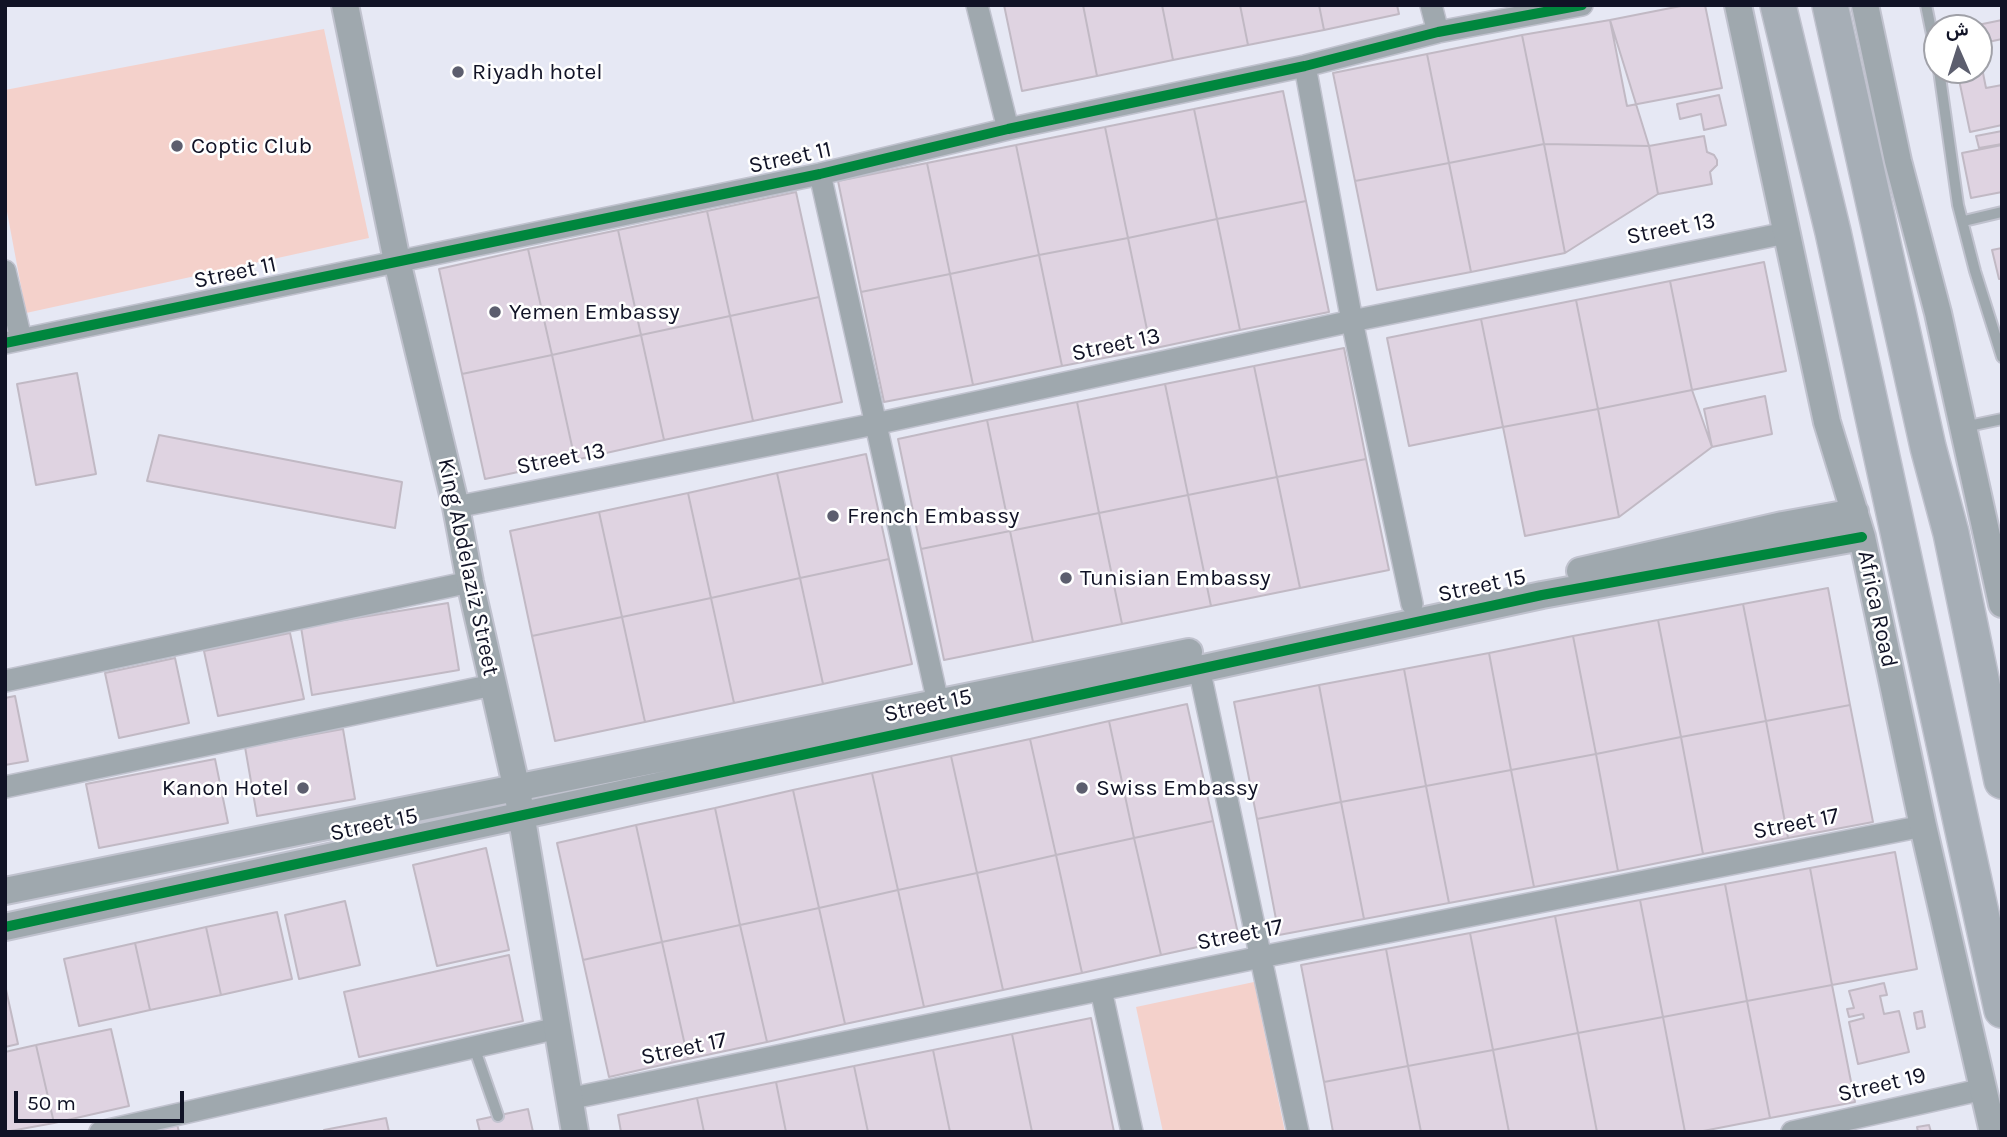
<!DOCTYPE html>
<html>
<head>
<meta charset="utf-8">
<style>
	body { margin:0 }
	#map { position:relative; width:2007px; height:1137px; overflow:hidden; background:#e6e8f4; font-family:Karla,Vazirmatn,sans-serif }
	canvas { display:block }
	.frame { position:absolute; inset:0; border:7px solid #111326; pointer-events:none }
	.north { position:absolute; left:1923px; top:14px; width:70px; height:70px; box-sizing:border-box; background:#fff; border:2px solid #a0a1a8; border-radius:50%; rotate:357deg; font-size:19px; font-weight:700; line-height:28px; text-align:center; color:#111326 }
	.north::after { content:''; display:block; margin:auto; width:24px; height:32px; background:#5c5e6e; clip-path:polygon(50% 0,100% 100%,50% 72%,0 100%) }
	.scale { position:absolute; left:14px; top:1091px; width:170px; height:32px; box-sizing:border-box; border:4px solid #111326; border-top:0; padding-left:9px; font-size:21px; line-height:24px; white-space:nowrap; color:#111326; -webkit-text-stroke:5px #fff; paint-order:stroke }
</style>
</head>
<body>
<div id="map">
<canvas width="2007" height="1137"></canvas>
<div class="frame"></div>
<div class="north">ش</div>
<div class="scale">50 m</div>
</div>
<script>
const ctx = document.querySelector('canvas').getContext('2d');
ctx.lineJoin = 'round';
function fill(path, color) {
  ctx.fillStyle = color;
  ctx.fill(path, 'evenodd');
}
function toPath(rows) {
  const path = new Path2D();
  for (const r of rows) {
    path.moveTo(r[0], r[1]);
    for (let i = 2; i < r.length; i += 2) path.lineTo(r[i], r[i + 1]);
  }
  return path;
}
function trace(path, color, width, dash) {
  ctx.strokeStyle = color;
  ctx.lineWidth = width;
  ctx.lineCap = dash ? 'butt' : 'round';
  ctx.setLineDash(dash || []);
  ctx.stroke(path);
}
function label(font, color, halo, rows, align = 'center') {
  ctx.font = font + ' Karla,sans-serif';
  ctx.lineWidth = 5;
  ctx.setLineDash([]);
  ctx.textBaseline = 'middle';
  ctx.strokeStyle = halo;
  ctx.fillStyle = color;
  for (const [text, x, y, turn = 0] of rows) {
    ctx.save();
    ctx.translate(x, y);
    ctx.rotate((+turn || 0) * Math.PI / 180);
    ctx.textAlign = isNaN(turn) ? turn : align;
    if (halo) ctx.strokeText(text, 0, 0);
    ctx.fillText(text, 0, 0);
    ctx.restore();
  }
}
const green = toPath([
	[324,29,369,238,26,313,5,201,5,90],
	[1254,982,1285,1132,1163,1132,1136,1007]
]);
const building = toPath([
	[1004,5,1083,5,1097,76,1022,91,1004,5],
	[1083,5,1162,5,1173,60,1097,76,1083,5],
	[1162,5,1240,5,1248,45,1173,60,1162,5],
	[1240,5,1319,5,1324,30,1248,45,1240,5],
	[1319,5,1397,5,1399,14,1324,30,1319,5],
	[1686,5,1705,5,1722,88,1627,106,1610,20,1686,5],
	[1610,20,1649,146,1544,144,1522,35,1610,20],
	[2002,20,2002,39,1979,44,1979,28,1963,28,2002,20],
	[1522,35,1544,144,1449,163,1427,54,1522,35],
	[1979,53,1986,88,2002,85,2002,125,1970,132,1957,70,1979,70,1979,53],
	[1427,54,1449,163,1355,181,1333,73,1427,54],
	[1283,91,1306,201,1217,219,1194,109,1283,91],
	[1719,95,1726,125,1704,130,1701,114,1680,119,1677,104,1719,95],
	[1194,109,1217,219,1128,238,1105,127,1194,109],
	[1105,127,1128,238,1039,255,1016,145,1105,127],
	[2002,131,2002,144,1979,148,1976,136,2002,131],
	[1704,136,1707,152,1714,155,1717,160,1717,165,1710,172,1712,184,1658,194,1649,146,1704,136],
	[1544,144,1649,146,1658,194,1565,253,1544,144],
	[1544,144,1565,253,1471,272,1449,163,1544,144],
	[1016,145,1039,255,950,274,927,163,1016,145],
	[2002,145,2002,192,1971,198,1962,153,2002,145],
	[927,163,950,274,861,292,838,181,927,163],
	[1449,163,1471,272,1377,290,1355,181,1449,163],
	[796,192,819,297,730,316,707,211,796,192],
	[1306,201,1329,312,1240,330,1217,219,1306,201],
	[707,211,730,316,641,335,618,230,707,211],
	[1217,219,1240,330,1151,349,1128,238,1217,219],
	[618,230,641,335,552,355,528,249,618,230],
	[1128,238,1151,349,1062,366,1039,255,1128,238],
	[2002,248,2002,279,1999,279,1992,250,2002,248],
	[528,249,552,355,462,374,439,269,528,249],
	[1039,255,1062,366,973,385,950,274,1039,255],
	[1764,262,1786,371,1692,390,1670,281,1764,262],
	[950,274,973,385,884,402,861,292,950,274],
	[1670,281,1692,390,1598,409,1576,300,1670,281],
	[819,297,842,402,753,421,730,316,819,297],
	[1576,300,1598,409,1503,427,1481,319,1576,300],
	[730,316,753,421,664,440,641,335,730,316],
	[1481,319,1503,427,1409,446,1387,338,1481,319],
	[641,335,664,440,575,460,552,355,641,335],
	[1344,348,1366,459,1277,477,1254,366,1344,348],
	[552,355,575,460,485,479,462,374,552,355],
	[1254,366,1277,477,1188,495,1165,384,1254,366],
	[77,373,96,474,36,485,17,384,77,373],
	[1165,384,1188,495,1099,513,1077,402,1165,384],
	[1692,390,1712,447,1619,517,1598,409,1692,390],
	[1765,396,1772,434,1712,447,1704,409,1765,396],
	[1077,402,1099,513,1010,531,987,420,1077,402],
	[1598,409,1619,517,1525,536,1503,427,1598,409],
	[987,420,1010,531,921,549,898,439,987,420],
	[159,435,402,482,395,528,147,481,159,435],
	[866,454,889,559,800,578,777,473,866,454],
	[1366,459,1389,570,1300,588,1277,477,1366,459],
	[777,473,800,578,711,598,688,493,777,473],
	[1277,477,1300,588,1211,606,1188,495,1277,477],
	[688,493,711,598,622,617,599,512,688,493],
	[1188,495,1211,606,1122,624,1099,513,1188,495],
	[599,512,622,617,532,636,510,531,599,512],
	[1099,513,1122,624,1033,642,1010,531,1099,513],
	[1010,531,1033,642,944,660,921,549,1010,531],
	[889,559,912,664,823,684,800,578,889,559],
	[800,578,823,684,734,703,711,598,800,578],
	[1828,588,1850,705,1766,721,1743,604,1828,588],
	[711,598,734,703,645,722,622,617,711,598],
	[448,603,459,670,312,695,301,627,448,603],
	[1743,604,1766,721,1681,737,1658,620,1743,604],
	[622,617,645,722,555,741,532,636,622,617],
	[1658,620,1681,737,1596,754,1573,636,1658,620],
	[290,633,304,699,218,716,204,651,290,633],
	[1573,636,1596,754,1511,770,1489,653,1573,636],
	[1489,653,1511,770,1426,786,1404,669,1489,653],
	[175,658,189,723,119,738,105,673,175,658],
	[1404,669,1426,786,1341,802,1319,685,1404,669],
	[1319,685,1341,802,1257,819,1234,702,1319,685],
	[15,696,28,761,5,765,5,698,15,696],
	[1187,704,1213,821,1134,838,1109,721,1187,704],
	[1850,705,1873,822,1788,838,1766,721,1850,705],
	[1109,721,1134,838,1056,855,1030,739,1109,721],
	[1766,721,1788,838,1703,854,1681,737,1766,721],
	[343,729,355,799,257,816,245,747,343,729],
	[1681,737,1703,854,1618,871,1596,754,1681,737],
	[1030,739,1056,855,977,873,951,756,1030,739],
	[1596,754,1618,871,1534,887,1511,770,1596,754],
	[951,756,977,873,898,890,872,773,951,756],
	[215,759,228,823,99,848,86,784,215,759],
	[1511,770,1534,887,1449,903,1426,786,1511,770],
	[872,773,898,890,819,908,793,790,872,773],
	[1426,786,1449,903,1364,919,1341,802,1426,786],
	[793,790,819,908,740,925,715,808,793,790],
	[1341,802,1364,919,1279,935,1257,819,1341,802],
	[715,808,740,925,662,942,636,825,715,808],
	[1213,821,1239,938,1161,955,1134,838,1213,821],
	[636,825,662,942,583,960,557,843,636,825],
	[1134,838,1161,955,1082,973,1056,855,1134,838],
	[486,848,509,950,437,966,413,865,486,848],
	[1895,852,1917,969,1832,985,1810,868,1895,852],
	[1056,855,1082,973,1003,990,977,873,1056,855],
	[1810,868,1832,985,1747,1001,1725,884,1810,868],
	[977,873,1003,990,924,1007,898,890,977,873],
	[1725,884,1747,1001,1663,1017,1640,900,1725,884],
	[898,890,924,1007,845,1024,819,908,898,890],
	[1640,900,1663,1017,1578,1033,1555,916,1640,900],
	[345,901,360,965,299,979,285,915,345,901],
	[819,908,845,1024,767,1042,740,925,819,908],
	[277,912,292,979,221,995,206,927,277,912],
	[1555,916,1578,1033,1493,1050,1470,933,1555,916],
	[740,925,767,1042,688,1059,662,942,740,925],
	[206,927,221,995,150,1010,135,943,206,927],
	[1470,933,1493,1050,1408,1066,1386,949,1470,933],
	[662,942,688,1059,609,1077,583,960,662,942],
	[135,943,150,1010,79,1026,64,959,135,943],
	[1386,949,1408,1066,1324,1082,1301,965,1386,949],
	[509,955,523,1021,359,1057,344,992,509,955],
	[1884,983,1887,995,1880,996,1884,1014,1899,1011,1909,1052,1858,1064,1849,1022,1864,1018,1863,1014,1849,1017,1847,1009,1854,1008,1849,991,1884,983],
	[5,985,18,1044,5,1047,5,985],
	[1832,985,1855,1102,1770,1118,1747,1001,1832,985],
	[1747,1001,1770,1118,1698,1132,1685,1132,1663,1017,1747,1001],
	[1922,1011,1925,1027,1917,1029,1914,1013,1922,1011],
	[1663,1017,1685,1132,1597,1132,1578,1033,1663,1017],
	[1091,1018,1114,1132,1032,1132,1012,1034,1091,1018],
	[111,1029,129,1106,54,1123,36,1045,111,1029],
	[1578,1033,1597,1132,1509,1132,1493,1050,1578,1033],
	[1012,1034,1032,1132,950,1132,933,1050,1012,1034],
	[36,1045,54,1123,5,1132,5,1052,36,1045],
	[933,1050,950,1132,868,1132,854,1066,933,1050],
	[1493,1050,1509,1132,1421,1132,1408,1066,1493,1050],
	[854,1066,868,1132,786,1132,776,1082,854,1066],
	[1408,1066,1421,1132,1333,1132,1324,1082,1408,1066],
	[776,1082,786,1132,704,1132,697,1098,776,1082],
	[697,1098,704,1132,621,1132,618,1115,697,1098],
	[528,1109,533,1132,480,1132,477,1120,528,1109],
	[386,1118,389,1132,324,1132,324,1130,386,1118],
	[177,1124,179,1132,145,1132,177,1124],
	[1929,1125,1931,1132,1918,1132,1917,1127,1929,1125]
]);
const service = toPath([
	[1926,5,1937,59],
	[1939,70,1958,205,1975,271,2002,357],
	[1964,221,2002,212],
	[1964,427,2002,419],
	[474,1047,498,1116]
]);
const minor = toPath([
	[977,5,1008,129],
	[1431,5,1438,32],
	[1305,66,1352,321,1412,604],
	[820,174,941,716],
	[5,271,21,339],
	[5,343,820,174,1008,129,1305,66,1438,32,1582,5],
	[456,507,875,424,1352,321,1786,233],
	[1199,668,1298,1132],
	[5,681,470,582],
	[5,787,493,685],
	[1101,990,1132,1132],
	[568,1099,1261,957,1923,826],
	[100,1132,558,1028],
	[1792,1132,1984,1089]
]);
const tertiary = toPath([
	[345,5,397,261,456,507,470,582,517,790,575,1132],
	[1738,5,1827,422,1862,537,1923,826,1993,1132],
	[1865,5,1898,161,1938,313,2002,604],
	[1580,571,1783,525,1855,512],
	[5,891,1189,652],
	[5,927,1542,595,1862,537]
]);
const trunk = toPath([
	[1778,5,1833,232,2002,1010],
	[1830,5,1928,447,1951,533,2002,781]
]);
const cycleway = toPath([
	[5,343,820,174,1008,129,1305,66,1438,32,1582,5],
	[5,927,1542,595,1862,537]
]);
const markers = [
	[458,72,7,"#5c5e6e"],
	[177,146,7,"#5c5e6e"],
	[495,312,7,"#5c5e6e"],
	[833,516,7,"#5c5e6e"],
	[1066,578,7,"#5c5e6e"],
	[303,788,7,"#5c5e6e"],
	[1082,788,7,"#5c5e6e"]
];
const poiNames = [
	["Riyadh hotel",472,72],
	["Coptic Club",191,146],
	["Yemen Embassy",509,312],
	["French Embassy",847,516],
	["Tunisian Embassy",1080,578],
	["Kanon Hotel",289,788,"right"],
	["Swiss Embassy",1096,788]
];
const streetNames = [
	["Street 11",790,158,-12],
	["Street 13",1671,229,-11],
	["Street 11",235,273,-12],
	["Street 13",1116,345,-12],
	["Street 13",561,459,-11],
	["King Abdelaziz Street",468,567,78],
	["Street 15",1482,586,-12],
	["Africa Road",1877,609,78],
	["Street 15",928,706,-12],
	["Street 17",1796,824,-11],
	["Street 15",374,825,-12],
	["Street 17",1240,935,-11],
	["Street 17",684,1049,-12],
	["Street 19",1882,1085,-13]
];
fill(green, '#f4d1cb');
fill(building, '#dfd3e1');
trace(building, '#c1b9c4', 2);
trace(service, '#c0c2ce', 14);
trace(minor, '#c0c2ce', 24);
trace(tertiary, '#c0c2ce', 30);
trace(trunk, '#c0c2ce', 38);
trace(service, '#9fa8ae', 10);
trace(minor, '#9fa8ae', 21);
trace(tertiary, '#9fa8ae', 26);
trace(trunk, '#a6aeb6', 35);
trace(cycleway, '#00873e', 10);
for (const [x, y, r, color] of markers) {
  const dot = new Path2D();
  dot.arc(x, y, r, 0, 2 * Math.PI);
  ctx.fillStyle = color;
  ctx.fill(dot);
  trace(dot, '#fff', 2.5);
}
label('23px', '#111326', '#fff', poiNames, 'left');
label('23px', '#111326', '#fff', streetNames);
</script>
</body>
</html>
